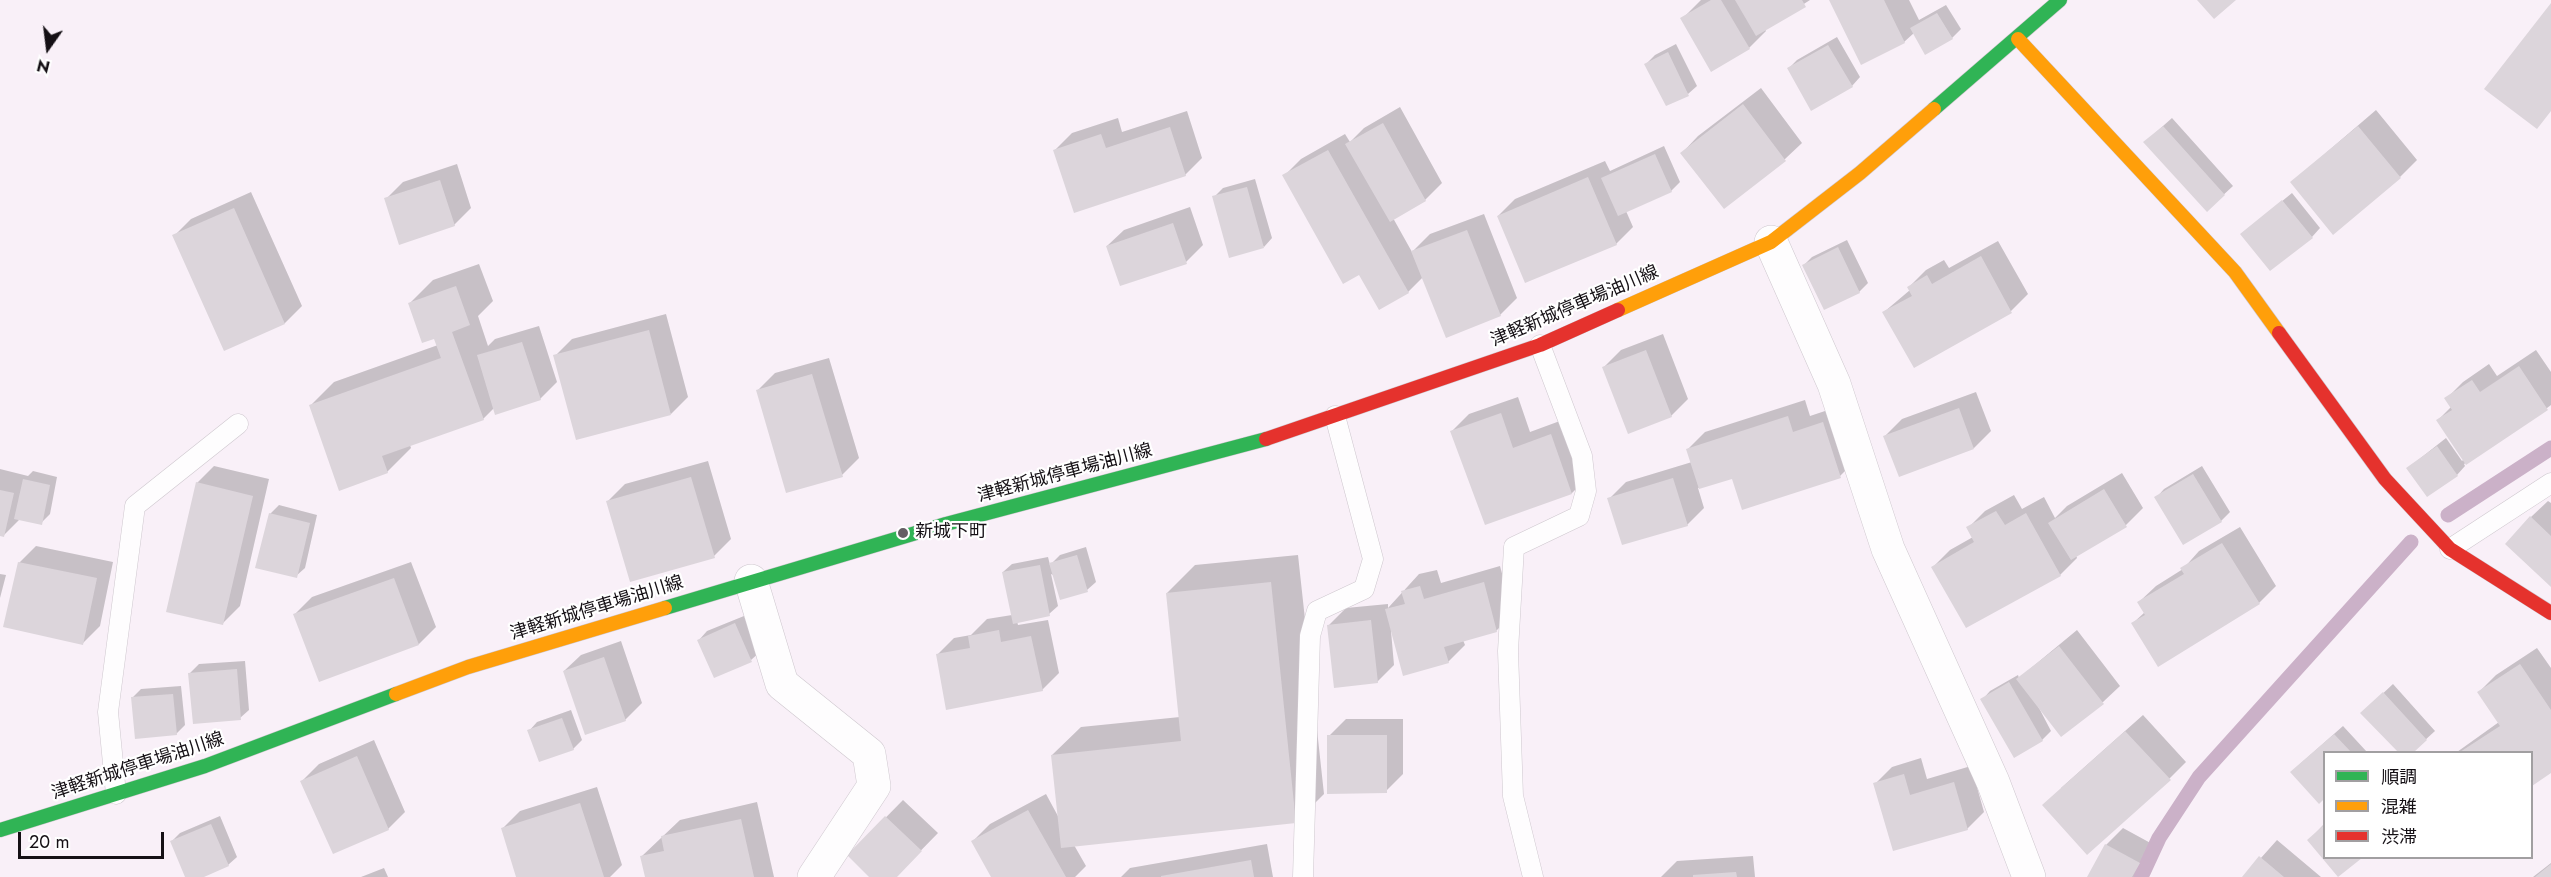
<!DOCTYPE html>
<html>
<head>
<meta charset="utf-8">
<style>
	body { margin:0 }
	#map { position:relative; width:2551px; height:877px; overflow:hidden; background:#f9f0f8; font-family:Jost,"Noto Sans JP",sans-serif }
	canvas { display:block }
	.legend { position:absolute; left:2323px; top:751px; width:210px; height:108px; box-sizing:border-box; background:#fff; border:2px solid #a19fa1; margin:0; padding:8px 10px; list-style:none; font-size:18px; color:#151015 }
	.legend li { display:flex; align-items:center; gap:12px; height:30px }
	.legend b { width:30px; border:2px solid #a19fa1 }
	.north { position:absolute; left:18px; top:18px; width:60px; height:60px; -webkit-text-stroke:4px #fff; paint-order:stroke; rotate:194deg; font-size:16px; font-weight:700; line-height:24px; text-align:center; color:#151015 }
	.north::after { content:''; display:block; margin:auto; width:21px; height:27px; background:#151015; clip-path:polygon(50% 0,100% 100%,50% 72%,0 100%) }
	.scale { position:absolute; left:18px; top:832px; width:146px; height:27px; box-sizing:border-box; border:3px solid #151015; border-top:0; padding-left:8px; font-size:18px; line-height:21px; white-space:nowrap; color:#151015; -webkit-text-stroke:4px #fff; paint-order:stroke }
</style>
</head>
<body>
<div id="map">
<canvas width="2551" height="877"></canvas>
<ul class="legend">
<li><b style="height:8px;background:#30b455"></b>順調</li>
<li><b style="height:8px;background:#ff9f0a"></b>混雑</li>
<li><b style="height:8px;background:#e5322d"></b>渋滞</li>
</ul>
<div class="north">N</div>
<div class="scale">20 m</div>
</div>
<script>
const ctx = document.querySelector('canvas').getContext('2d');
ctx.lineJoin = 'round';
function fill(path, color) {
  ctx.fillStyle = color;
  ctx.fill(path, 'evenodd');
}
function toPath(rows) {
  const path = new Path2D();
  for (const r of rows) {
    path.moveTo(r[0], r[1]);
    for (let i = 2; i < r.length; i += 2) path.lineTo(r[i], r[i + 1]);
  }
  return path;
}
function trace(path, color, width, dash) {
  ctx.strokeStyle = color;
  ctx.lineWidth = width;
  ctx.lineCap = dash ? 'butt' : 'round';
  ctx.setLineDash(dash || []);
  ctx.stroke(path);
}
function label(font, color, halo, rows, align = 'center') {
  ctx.font = font + ' Jost,"Noto Sans JP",sans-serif';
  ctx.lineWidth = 4.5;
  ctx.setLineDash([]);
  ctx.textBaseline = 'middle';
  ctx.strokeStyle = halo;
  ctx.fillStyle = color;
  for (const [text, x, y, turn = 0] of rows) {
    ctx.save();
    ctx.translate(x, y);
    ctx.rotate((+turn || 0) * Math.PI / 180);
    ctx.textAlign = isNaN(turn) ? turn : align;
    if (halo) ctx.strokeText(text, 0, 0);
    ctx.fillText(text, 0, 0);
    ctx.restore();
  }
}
const shadow = toPath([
	[1701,0,1810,0,1765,29,1766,31,1749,48,1682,19],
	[1831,0,1909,0,1919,20,1946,5,1961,29,1952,38,1914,33,1904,42],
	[1837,37,1860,77,1852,86,1788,69,1797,60],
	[1676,44,1697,86,1688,94,1646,64,1655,55],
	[1761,88,1802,143,1785,159,1724,207,1682,153,1698,136],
	[1400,107,1442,183,1425,200,1393,218,1412,252,1430,234,1484,214,1517,298,1500,315,1423,277,1408,292,1359,273,1284,176,1301,159,1345,134,1350,142,1364,128],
	[2376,110,2417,160,2400,177,2292,182],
	[1187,111,1202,158,1185,175,1055,150,1072,133,1118,118,1122,132],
	[2172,118,2233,186,2207,210,2154,134],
	[1664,146,1680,182,1671,191,1626,211,1633,227,1616,244,1498,216,1515,199,1605,161,1610,171],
	[457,164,471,208,454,225,386,199,403,182],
	[1255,179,1272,238,1264,247,1214,197,1223,188],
	[251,192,302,306,285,323,225,349,174,236,191,219],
	[2292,193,2320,228,2312,237,2242,234],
	[1190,207,1203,245,1186,262,1107,246,1124,230],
	[1847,240,1868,283,1859,292,1804,265,1812,257],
	[1998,241,2028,294,2011,311,1915,366,1884,312,1910,290,1909,287,1926,270,1944,260,1949,268],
	[479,264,493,301,478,316,488,346,495,339,539,326,557,382,540,399,494,408,483,419,410,445,411,448,387,472,311,405,334,382,438,345,435,337,409,304,433,280],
	[666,314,688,397,671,414,555,356,572,339],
	[1663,334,1688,399,1671,416,1604,367,1621,350],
	[2536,350,2551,372,2551,405,2547,408,2464,464,2465,466,2457,475,2408,468,2446,438,2462,461,2464,459,2438,420,2451,407,2446,399,2463,382,2489,364,2497,376],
	[829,358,859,458,842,475,758,390,775,373],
	[1976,392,1991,431,1974,448,1885,436,1902,419],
	[1518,397,1530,432,1568,418,1589,476,1572,493,1486,523,1452,431,1469,414],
	[1805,400,1810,416,1840,406,1857,459,1840,476,1733,477,1698,488,1704,508,1687,525,1609,499,1626,482,1692,462,1688,449,1705,432],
	[708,461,731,539,714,556,608,501,625,484],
	[214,466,269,479,240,606,223,623,197,483],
	[2202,466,2230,512,2221,521,2183,543,2156,498,2164,489],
	[0,469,28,476,33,471,57,477,50,514,41,523,20,519,4,535,0,534],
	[2122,473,2143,508,2126,525,2076,555,2077,558,2060,575,1933,567,1950,550,1973,537,1968,528,1985,511,2014,495,2022,509,2044,497,2055,518,2067,506],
	[2548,501,2551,503,2551,585,2531,517],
	[279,505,317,515,305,568,296,576,270,514],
	[2240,527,2276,586,2259,603,2133,623,2145,612,2139,602,2156,586,2183,569,2199,551],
	[36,546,113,562,100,626,83,643,19,563],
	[1086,547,1096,582,1087,590,1051,574,1058,606,1049,614,1017,621,1018,625,1048,620,1059,673,1042,690,937,655,954,638,971,635,987,619,1012,615,1003,572,1012,564,1048,557,1050,565,1060,555],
	[1298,555,1324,794,1296,822,1074,845,1086,866,1075,877,993,877,973,841,990,824,1046,794,1059,818,1052,755,1081,727,1180,717,1167,593,1195,565],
	[411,562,436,627,419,644,295,614,312,597],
	[1500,566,1513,614,1496,631,1463,640,1465,645,1448,662,1391,631,1394,665,1377,682,1329,625,1346,608,1388,604,1388,608,1419,574,1437,570,1441,583],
	[0,574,6,575,0,598],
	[744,616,760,652,751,660,699,640,707,631],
	[2077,630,2120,686,2103,702,2038,706,2051,731,2042,740,2015,756,1982,700,1990,691,2018,675,2019,678],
	[621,641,642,703,625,720,564,671,581,655],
	[2537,648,2551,668,2551,771,2532,784,2532,752,2457,752,2499,722,2479,692,2496,675],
	[245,661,249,710,240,718,190,673,199,664],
	[2393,684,2435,731,2412,752,2400,752,2362,713],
	[181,686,185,725,176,734,132,698,141,689],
	[571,710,582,740,573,749,529,731,537,722],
	[2143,715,2186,762,2169,779,2061,788],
	[1346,719,1403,719,1403,774,1386,791,1329,736],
	[2343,726,2367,752,2324,752,2324,797,2319,802,2300,764],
	[374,740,405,812,388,829,302,781,319,764],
	[1921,758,1927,779,1971,766,1984,812,1967,829,1875,784,1892,767],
	[597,787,622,865,610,877,518,877,503,828,520,811],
	[903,800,938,833,895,877,872,877,849,855],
	[757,802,774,877,647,877,642,856,680,820],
	[220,816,237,857,228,865,200,877,187,877,172,841,180,833],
	[2324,824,2324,858,2359,858,2338,875,2309,840],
	[2123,828,2156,846,2139,877,2089,877,2106,845],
	[2277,840,2321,877,2244,877],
	[1267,844,1273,877,1121,877,1130,868],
	[1753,856,1755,877,1661,877,1677,861],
	[2551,863,2551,877,2533,877],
	[384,868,388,877,361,877]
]);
const stream = toPath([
	[2448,515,2551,448],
	[2141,877,2159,838,2199,777,2411,542]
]);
const building = toPath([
	[1711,0,1721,0,1750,49,1711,72,1680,18],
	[1735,0,1802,0,1806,7,1756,36],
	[1829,0,1884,0,1905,43,1861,65],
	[2197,0,2236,0,2214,19],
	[2551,3,2551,111,2537,129,2484,89],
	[1937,13,1953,39,1925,55,1910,28],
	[1828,45,1853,87,1811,111,1787,68],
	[1668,52,1689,96,1666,106,1644,64],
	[1743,104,1786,161,1724,209,1680,153],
	[1383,123,1426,201,1390,222,1345,144],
	[2163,126,2225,195,2207,212,2143,142],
	[2358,126,2401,178,2333,235,2290,182],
	[1170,127,1186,176,1074,213,1053,150,1101,134,1106,148],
	[1328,150,1409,293,1379,310,1359,275,1343,284,1282,175],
	[1655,154,1672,192,1618,216,1601,178],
	[1588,177,1617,245,1525,283,1497,216],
	[440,180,455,226,399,245,384,198],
	[1247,187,1264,248,1229,258,1212,196],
	[2282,200,2313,238,2270,271,2240,234],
	[234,208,285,324,224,351,172,235],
	[1173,223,1187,264,1120,286,1106,246],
	[1467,230,1501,316,1446,338,1411,251],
	[1838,247,1860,293,1824,310,1802,265],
	[1981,256,2012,313,1914,368,1882,312,1912,296,1907,287,1927,275,1932,284],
	[456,286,470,325,452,332,484,420,382,456,388,473,339,491,309,405,441,358,434,339,422,343,408,303],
	[649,330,671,415,576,440,553,355],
	[522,342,541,400,495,415,477,355],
	[1646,350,1672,417,1628,434,1602,367],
	[2519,366,2548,410,2466,465,2436,420,2452,410,2444,398,2472,380,2480,392],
	[812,374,843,477,786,493,756,390],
	[1959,408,1974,449,1899,477,1883,436],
	[1501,413,1513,448,1551,434,1572,494,1485,525,1450,431],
	[1788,416,1793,432,1823,422,1841,478,1742,510,1732,479,1699,489,1686,449],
	[2437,446,2458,476,2427,497,2406,468],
	[2193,474,2222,522,2183,545,2154,497],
	[691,477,715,558,630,582,606,501],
	[1673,478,1688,526,1622,545,1607,498],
	[23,479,50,485,42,525,14,519],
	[196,482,253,496,223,625,166,612],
	[2104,489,2127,527,2071,560,2048,523],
	[0,490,14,493,4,537,0,536],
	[1996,511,2005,525,2026,513,2061,576,1966,628,1931,567,1974,542,1966,527],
	[269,513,310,523,297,578,255,568],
	[2530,516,2551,536,2551,587,2505,544],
	[2222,543,2260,604,2158,667,2131,623,2145,615,2137,602,2184,574,2180,568],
	[1077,555,1088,592,1060,600,1049,563],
	[18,562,97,578,83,645,3,627],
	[1040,565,1050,616,1013,624,1002,572],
	[394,578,419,645,319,682,293,614],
	[1271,582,1296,823,1061,848,1051,755,1181,741,1166,593],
	[1484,582,1497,632,1444,647,1449,663,1403,676,1385,609,1405,604,1401,591,1420,586,1424,599],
	[1371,620,1378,683,1334,688,1327,625],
	[735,623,752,662,714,678,697,640],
	[999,630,1001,642,1031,636,1043,691,946,710,936,654,970,648,968,636],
	[2059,646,2104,704,2061,737,2016,679],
	[604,657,626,721,585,735,563,671],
	[2520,664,2551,710,2551,773,2532,786,2532,752,2460,752,2500,726,2477,692],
	[237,669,241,720,193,724,188,673],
	[2009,682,2043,741,2014,758,1980,699],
	[2383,692,2427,740,2414,752,2398,752,2360,713],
	[173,694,177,735,135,739,131,697],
	[562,718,574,750,539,762,527,730],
	[2125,731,2171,780,2087,855,2042,805],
	[2334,734,2351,752,2324,752,2324,799,2319,804,2290,772],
	[1327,735,1387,735,1387,793,1327,794],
	[357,756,389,830,333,854,300,781],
	[1904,774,1910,795,1954,782,1968,830,1893,851,1873,783],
	[580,803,604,877,516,877,501,828],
	[1028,810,1066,877,991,877,971,841],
	[885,816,922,851,897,877,869,877,847,855],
	[741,819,754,877,645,877,640,856,664,851,661,836],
	[211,824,229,866,204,877,185,877,170,841],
	[2324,825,2324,858,2362,858,2338,877,2307,840],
	[2105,844,2140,863,2132,877,2087,877],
	[2259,856,2284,877,2242,877],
	[1251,860,1254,877,1161,877,1161,876],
	[2551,864,2551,877,2535,877],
	[1736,872,1737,877,1693,877,1693,875]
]);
const lane = toPath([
	[2450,549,2551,483],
	[116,794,108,712,135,506,238,424],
	[1303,877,1310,636,1317,611,1364,589,1373,559,1335,416],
	[1533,877,1513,796,1508,651,1514,547,1579,516,1586,491,1582,456,1540,345]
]);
const street = toPath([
	[1771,242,1834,384,1888,549,1993,782,2029,877],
	[751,581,782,684,869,754,874,786,814,877]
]);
const fast = toPath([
	[1934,109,2060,0],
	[665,608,946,524,1266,439],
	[0,830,205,766,396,694]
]);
const slow = toPath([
	[2018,39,2235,272,2279,333],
	[1618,310,1771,242,1860,173,1934,109],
	[396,694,468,667,665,608]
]);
const jam = toPath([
	[2279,333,2385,479,2450,549,2551,613],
	[1266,439,1540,345,1618,310]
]);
const markers = [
	[903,533,6,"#655e64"]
];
const streetNames = [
	["津軽新城停車場油川線",1575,307,-23],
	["津軽新城停車場油川線",1065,474,-15],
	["津軽新城停車場油川線",597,609,-17],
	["津軽新城停車場油川線",138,767,-18]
];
const poiNames = [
	["新城下町",915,533]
];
fill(shadow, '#0003');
trace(stream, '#cbb1c8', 15);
fill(building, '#dcd5db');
trace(lane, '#cec7ce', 21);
trace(street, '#cec7ce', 34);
trace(fast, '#cec7ce', 15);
trace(slow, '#cec7ce', 15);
trace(jam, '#cec7ce', 15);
trace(lane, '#fefdfe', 20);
trace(street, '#fefdfe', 33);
trace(fast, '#30b455', 14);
trace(slow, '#ff9f0a', 14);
trace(jam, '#e5322d', 14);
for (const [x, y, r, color] of markers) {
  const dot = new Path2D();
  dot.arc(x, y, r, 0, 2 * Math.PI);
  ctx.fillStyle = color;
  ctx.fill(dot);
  trace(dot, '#fff', 2);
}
label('18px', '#151015', '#fff', streetNames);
label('18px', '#151015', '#fff', poiNames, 'left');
</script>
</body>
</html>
